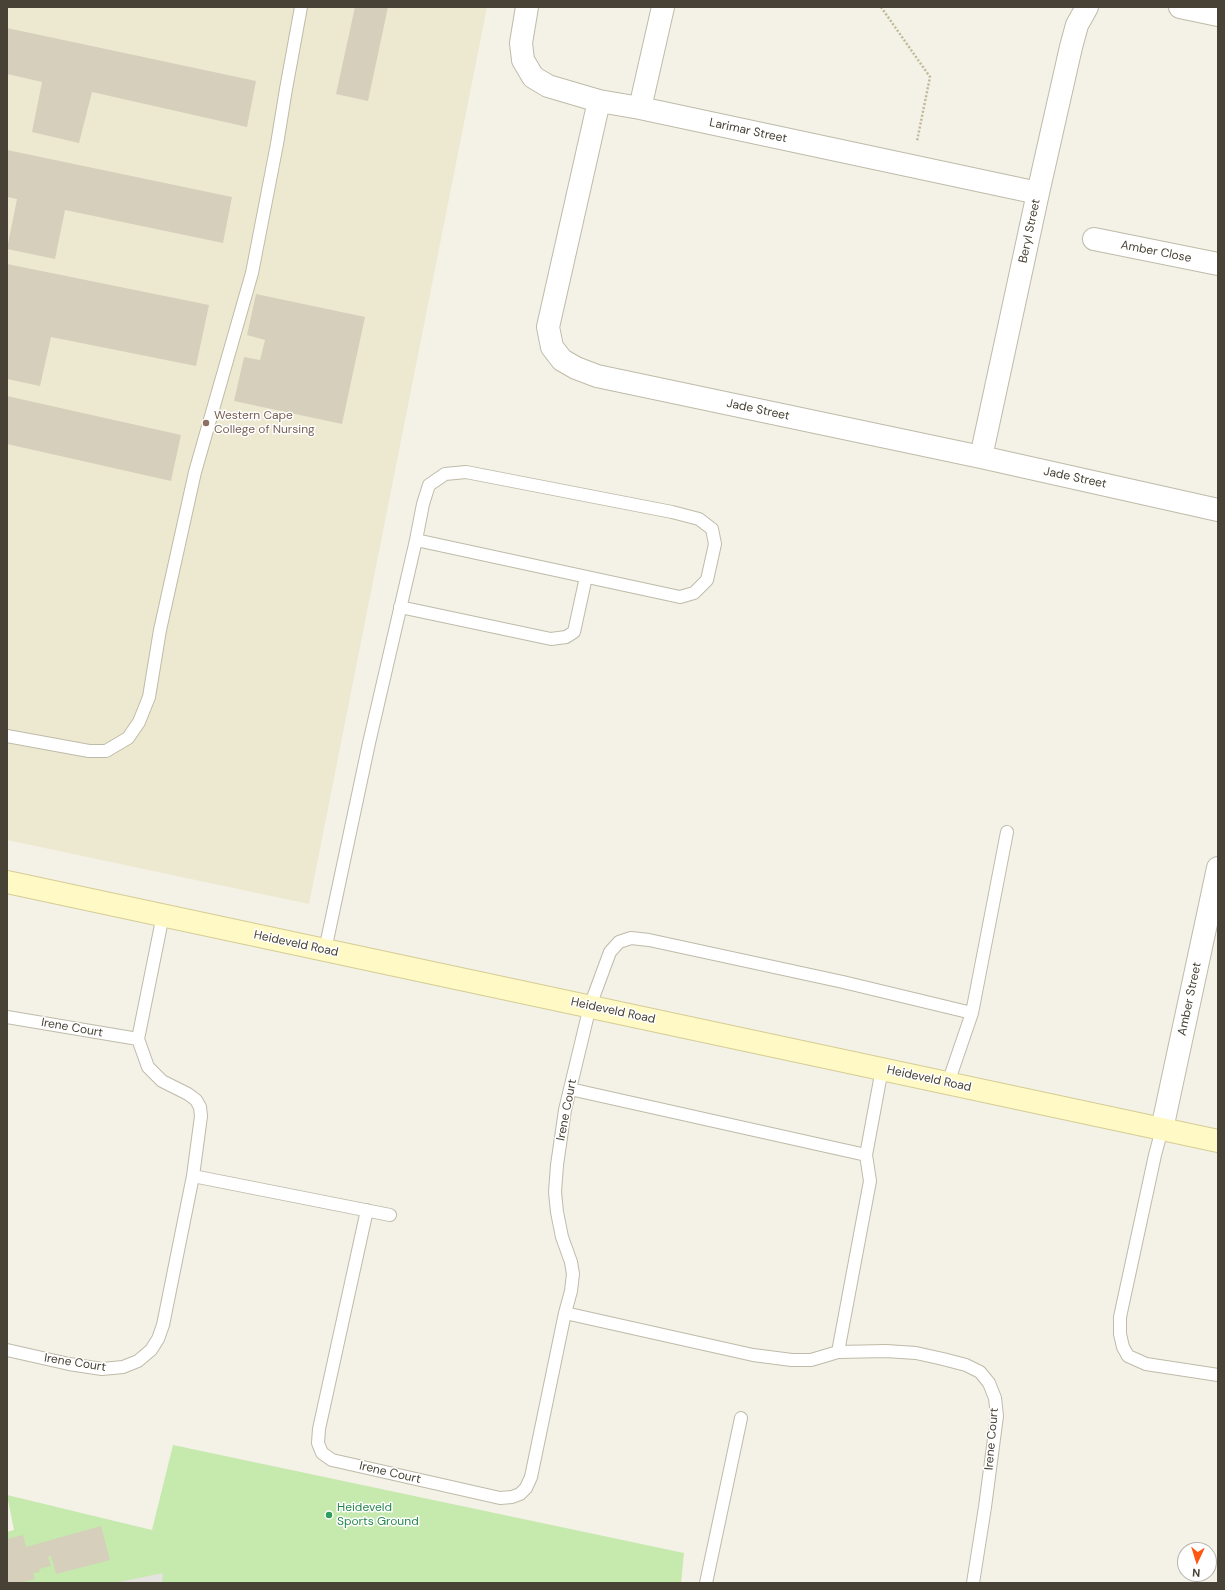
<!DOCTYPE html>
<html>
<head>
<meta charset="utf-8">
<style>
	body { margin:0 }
	#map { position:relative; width:1225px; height:1590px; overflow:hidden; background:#f4f1e6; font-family:"DM Sans",sans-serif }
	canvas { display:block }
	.frame { position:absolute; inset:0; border:8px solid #474235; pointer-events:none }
	.north { position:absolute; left:1177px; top:1542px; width:40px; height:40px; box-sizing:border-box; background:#fff; border:1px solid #b5b3ae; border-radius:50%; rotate:184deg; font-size:11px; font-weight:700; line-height:16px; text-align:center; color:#474235 }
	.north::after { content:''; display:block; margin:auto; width:14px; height:18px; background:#ff5712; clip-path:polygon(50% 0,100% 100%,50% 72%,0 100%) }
</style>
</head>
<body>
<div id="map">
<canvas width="1225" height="1590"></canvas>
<div class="frame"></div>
<div class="north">N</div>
</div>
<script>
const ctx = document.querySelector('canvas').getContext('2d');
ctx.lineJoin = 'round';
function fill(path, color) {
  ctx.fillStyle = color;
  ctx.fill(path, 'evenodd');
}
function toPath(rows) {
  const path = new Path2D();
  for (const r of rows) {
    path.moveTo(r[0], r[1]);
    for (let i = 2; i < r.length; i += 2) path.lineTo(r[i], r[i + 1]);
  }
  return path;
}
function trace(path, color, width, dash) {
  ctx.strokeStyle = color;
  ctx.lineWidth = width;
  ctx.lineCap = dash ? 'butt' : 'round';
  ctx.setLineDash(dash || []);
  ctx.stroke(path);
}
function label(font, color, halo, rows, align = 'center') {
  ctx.font = font + ' "DM Sans",sans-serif';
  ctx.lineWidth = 3;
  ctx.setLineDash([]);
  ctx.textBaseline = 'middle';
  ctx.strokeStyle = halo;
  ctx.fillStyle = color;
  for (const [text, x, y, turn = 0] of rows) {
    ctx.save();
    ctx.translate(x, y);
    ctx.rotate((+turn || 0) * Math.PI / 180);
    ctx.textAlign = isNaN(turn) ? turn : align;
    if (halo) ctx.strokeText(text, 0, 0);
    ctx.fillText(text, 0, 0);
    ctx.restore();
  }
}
const education = toPath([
	[7,7,487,7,309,904,7,840]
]);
const green = toPath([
	[173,1445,684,1553,681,1583,7,1583,7,1532,14,1530,7,1495,152,1530]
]);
const parking = toPath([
	[163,1573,162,1583,114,1583]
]);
const building = toPath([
	[355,7,388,7,368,101,336,94],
	[7,28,256,81,247,127,92,92,79,143,32,132,42,82,7,74],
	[7,150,232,197,223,243,65,210,55,259,7,249,17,199,7,197],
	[7,264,209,305,196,366,51,337,40,386,7,379],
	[256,294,365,317,342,424,234,401,244,357,260,360,265,340,247,335],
	[7,396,181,435,171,481,7,444],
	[101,1526,110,1560,56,1574,51,1556,48,1557,51,1566,39,1569,40,1572,33,1573,35,1579,20,1583,7,1583,7,1539,23,1535,26,1547]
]);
const path = toPath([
	[881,7,930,77,917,141]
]);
const lane = toPath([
	[400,607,551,639,566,637,574,632,586,577],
	[7,736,89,751,106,751,128,738,139,722,149,697,160,630,195,472,252,273,277,144,286,89,301,7],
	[325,950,369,743,416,540,423,504,429,485,445,474,466,472,672,512,699,519,712,529,715,544,707,580,694,593,680,597,416,540],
	[7,1017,138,1039,163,915],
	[948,1083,972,1013,1007,832],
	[570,1089,866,1155],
	[1162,1129,1155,1155,1120,1317,1120,1334,1123,1347,1128,1356,1146,1364,1218,1375],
	[193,1176,390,1215],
	[367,1210,319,1429,318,1443,322,1453,332,1460,500,1498,512,1497,520,1494,526,1488,531,1477,565,1313,571,1291,573,1274,571,1262,562,1237,557,1212,555,1192,557,1165,565,1110,570,1089,590,1006,610,952,619,942,631,938,649,940,843,982,972,1013],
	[565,1313,753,1355,792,1360,811,1360,838,1352,886,1351,916,1353,943,1359,966,1365,980,1372,989,1383,995,1398,997,1416,985,1507,973,1583],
	[7,1350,69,1364,102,1369,123,1367,138,1361,151,1350,158,1339,163,1325,193,1176,201,1116,200,1107,196,1100,188,1094,162,1081,148,1067,138,1039],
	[838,1352,870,1181,866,1155,882,1069],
	[706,1583,741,1418]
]);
const street = toPath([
	[527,7,521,43,523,60,533,77,548,86,599,101,640,108,1038,193],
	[1180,7,1218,15],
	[599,101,548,327,552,347,562,360,576,368,597,376,981,457,1218,510],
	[640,108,663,7],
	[1094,239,1218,264],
	[981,457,1038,193,1071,47,1077,25,1087,7],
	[1162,1129,1218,868]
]);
const secondary = toPath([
	[7,882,1218,1141]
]);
const markers = [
	[206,423,4,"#8d6e63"],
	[329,1515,4,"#2e9e5b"]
];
const streetNames = [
	["Larimar Street",748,131,12],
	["Beryl Street",1030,231,-78],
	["Amber Close",1156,252,11],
	["Jade Street",758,410,12],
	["Jade Street",1075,478,12],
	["Heideveld Road",296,944,12],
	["Amber Street",1190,999,-78],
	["Heideveld Road",613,1011,12],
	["Irene Court",72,1028,10],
	["Heideveld Road",929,1079,12],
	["Irene Court",567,1110,-79],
	["Irene Court",75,1363,9],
	["Irene Court",992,1439,-85],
	["Irene Court",390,1473,13]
];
const educationNames = [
	["Western Cape",214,416],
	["College of Nursing",214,430]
];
const leisureNames = [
	["Heideveld",337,1508],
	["Sports Ground",337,1522]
];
fill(education, '#ede9d0');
fill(green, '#c6e9ae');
fill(parking, '#e4e3df');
fill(building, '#d6cfbb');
trace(lane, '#bfbba9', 14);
trace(street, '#bfbba9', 24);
trace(secondary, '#d5cd95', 24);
trace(path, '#c2b999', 2.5, [2, 2]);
trace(lane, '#fff', 12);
trace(street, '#fff', 22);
trace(secondary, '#fff9c5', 22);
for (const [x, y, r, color] of markers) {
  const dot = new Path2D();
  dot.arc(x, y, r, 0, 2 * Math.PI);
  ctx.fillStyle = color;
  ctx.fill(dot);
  trace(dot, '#fff', 1.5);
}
label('12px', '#474235', '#fff', streetNames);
label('12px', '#785e54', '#fff', educationNames, 'left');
label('12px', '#27864d', '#fff', leisureNames, 'left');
</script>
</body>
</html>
